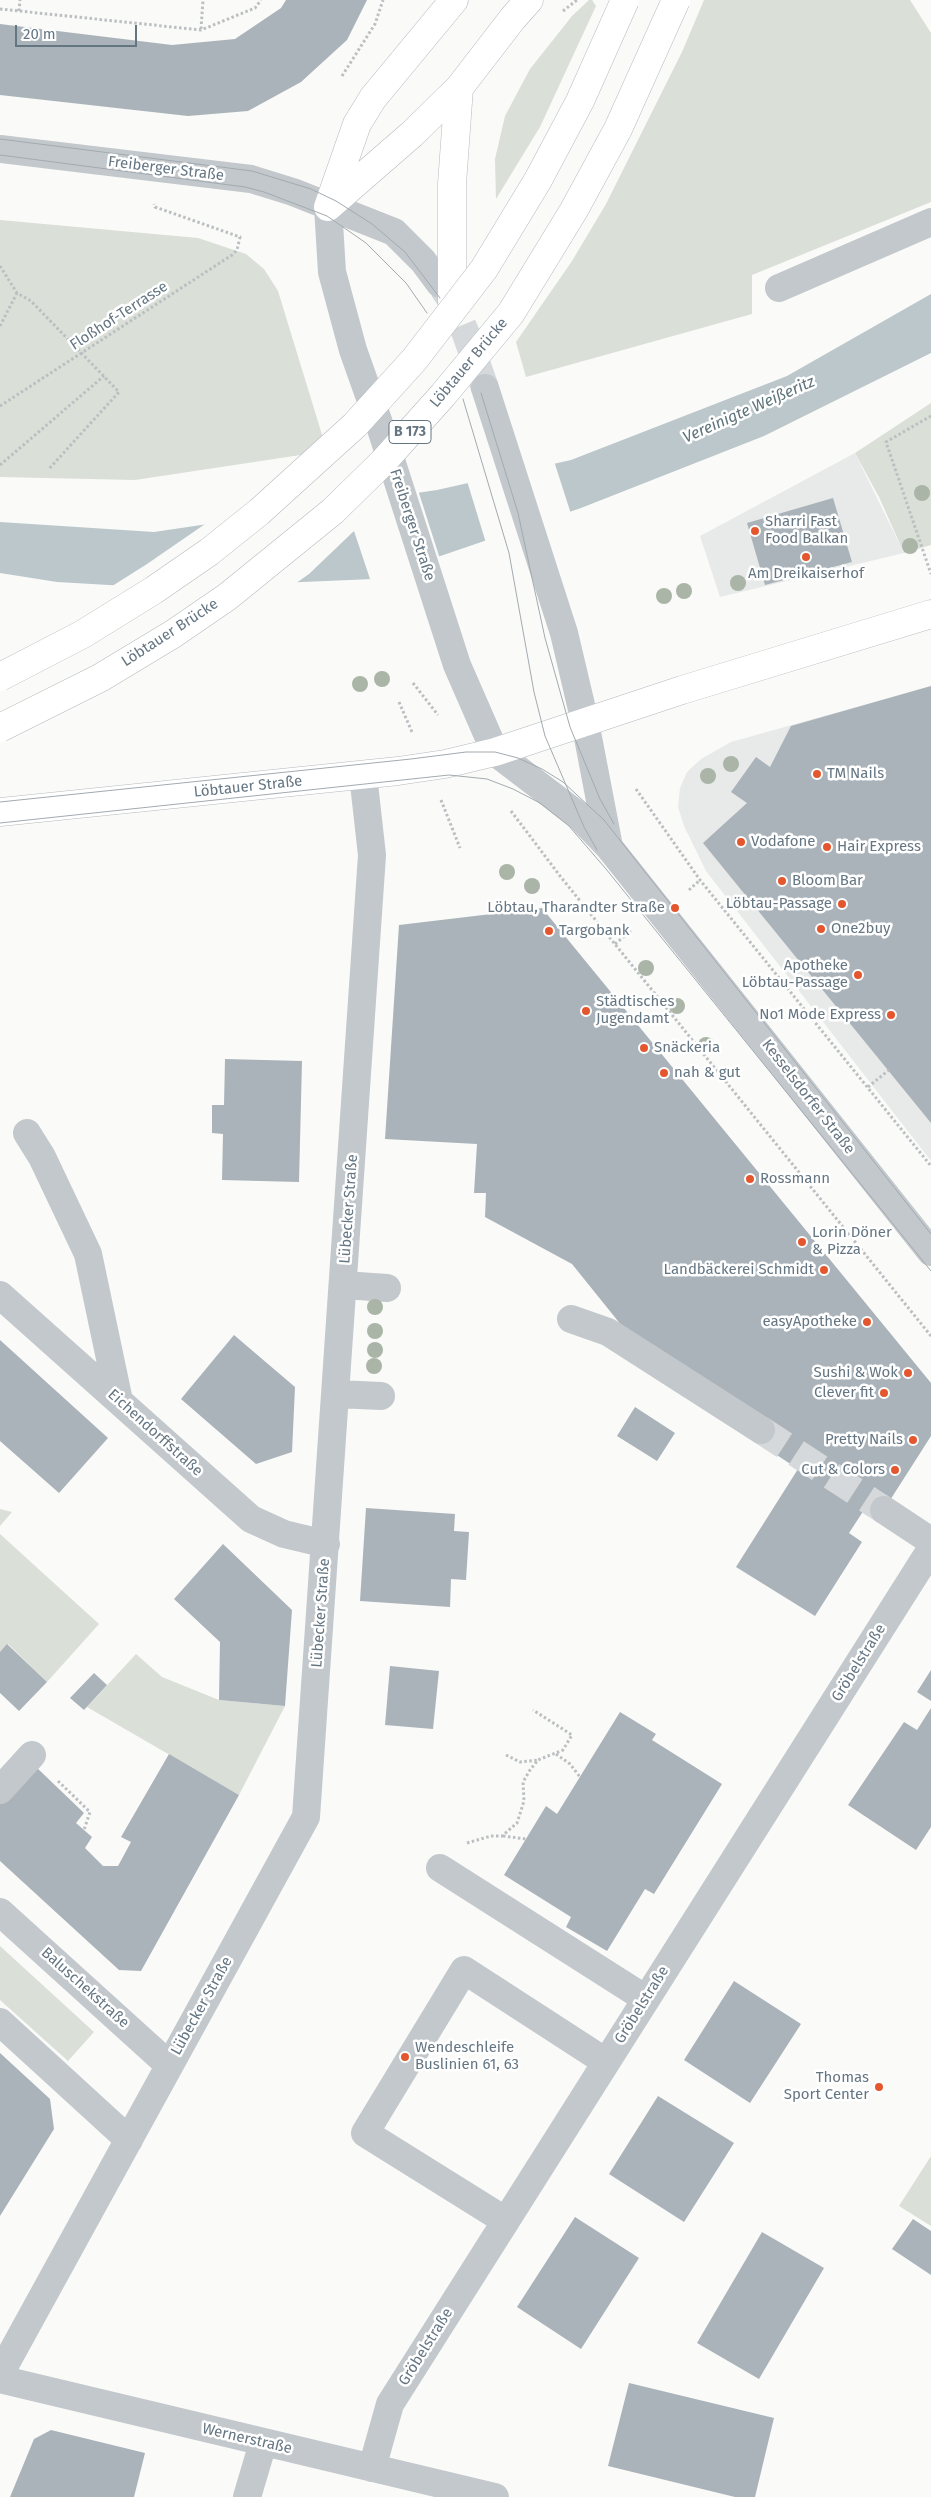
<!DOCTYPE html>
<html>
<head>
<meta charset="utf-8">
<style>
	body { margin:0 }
	#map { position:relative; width:931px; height:2497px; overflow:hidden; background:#fafaf8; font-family:"Fira Sans",sans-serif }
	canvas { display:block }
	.scale { position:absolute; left:15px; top:25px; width:122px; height:22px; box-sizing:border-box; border:2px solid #657683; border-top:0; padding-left:6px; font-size:15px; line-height:18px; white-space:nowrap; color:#657683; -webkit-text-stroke:4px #fff; paint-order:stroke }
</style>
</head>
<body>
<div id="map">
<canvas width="931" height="2497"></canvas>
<div class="scale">20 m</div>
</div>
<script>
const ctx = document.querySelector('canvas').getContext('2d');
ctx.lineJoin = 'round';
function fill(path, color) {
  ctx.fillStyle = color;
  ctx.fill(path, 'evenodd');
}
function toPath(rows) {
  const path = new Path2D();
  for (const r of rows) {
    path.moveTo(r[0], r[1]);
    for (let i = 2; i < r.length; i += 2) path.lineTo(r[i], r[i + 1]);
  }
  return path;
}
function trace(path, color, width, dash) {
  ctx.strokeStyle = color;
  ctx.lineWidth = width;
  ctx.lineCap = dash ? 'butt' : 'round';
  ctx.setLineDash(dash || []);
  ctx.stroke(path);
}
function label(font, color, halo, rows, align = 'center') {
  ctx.font = font + ' "Fira Sans",sans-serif';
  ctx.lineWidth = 5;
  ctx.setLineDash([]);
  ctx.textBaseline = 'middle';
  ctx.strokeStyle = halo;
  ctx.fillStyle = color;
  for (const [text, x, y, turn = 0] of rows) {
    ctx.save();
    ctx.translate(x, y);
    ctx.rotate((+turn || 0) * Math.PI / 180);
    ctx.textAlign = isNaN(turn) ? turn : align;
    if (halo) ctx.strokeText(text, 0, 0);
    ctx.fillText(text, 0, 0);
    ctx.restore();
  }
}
const built = toPath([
	[855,453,904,553,720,597,700,536],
	[931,686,931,1161,706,871,684,826,678,807,680,788,687,772,701,759,731,742]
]);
const green = toPath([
	[589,0,592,0,596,6,540,127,496,199,495,159,505,116,530,69,572,16],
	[704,0,910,0,931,33,931,202,752,275,752,314,526,377,516,342,572,261,606,204,682,52],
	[0,220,198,238,246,254,264,269,278,291,327,451,135,480,0,477],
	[931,403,931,545,904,553,879,497,855,453],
	[0,1509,12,1512,0,1526],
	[0,1534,99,1624,47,1682,8,1644,0,1652],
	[136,1654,162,1677,219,1700,285,1706,239,1795,87,1707],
	[0,1946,94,2032,68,2061,0,2000],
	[931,2156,931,2226,899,2206]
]);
const water = toPath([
	[931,294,931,353,764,436,581,508,373,579,161,588,57,582,0,573,0,522,154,532,437,490,571,460,787,376]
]);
const pier = toPath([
	[554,461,571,514,486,543,467,481],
	[418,490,440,559,374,582,371,582,354,531,309,574,292,586,161,590,109,588,147,564,208,522]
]);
const building = toPath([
	[286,0,367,0,347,40,301,82,248,111,188,116,0,95,0,24,172,45,235,39,281,8],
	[833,498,852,562,765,585,747,523],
	[931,686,931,1123,703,843,747,803,731,792,756,757,770,767,791,726],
	[542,908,931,1383,931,1436,878,1519,864,1510,849,1533,862,1542,815,1616,736,1567,798,1469,751,1438,630,1336,572,1264,485,1217,486,1193,474,1193,477,1144,385,1139,399,925],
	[225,1059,302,1061,299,1182,222,1180,223,1134,212,1133,212,1105,224,1105],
	[234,1335,295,1387,292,1452,256,1464,181,1399],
	[0,1340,108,1438,59,1493,0,1441],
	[635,1407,675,1433,657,1461,617,1436],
	[366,1508,455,1514,454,1531,469,1532,466,1580,451,1579,450,1607,360,1601],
	[223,1544,292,1610,285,1706,219,1700,220,1642,174,1599],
	[7,1644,47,1682,19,1711,0,1693,0,1652],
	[390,1666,439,1671,433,1729,385,1725],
	[931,1670,931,1701,917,1692],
	[94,1673,107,1685,84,1710,70,1698],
	[931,1708,931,1827,916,1850,848,1805,904,1722,917,1730],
	[620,1712,656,1734,652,1740,722,1784,654,1894,645,1889,607,1951,566,1927,571,1917,504,1875,546,1806,557,1814],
	[169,1754,239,1795,141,1971,119,1970,0,1861,0,1804,35,1766,84,1813,76,1823,92,1837,85,1848,103,1866,118,1866,131,1842,121,1837],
	[734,1981,801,2024,750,2103,684,2060],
	[0,2053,50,2099,54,2129,0,2216],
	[658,2096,734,2143,684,2222,609,2174],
	[575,2217,639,2258,581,2349,517,2307],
	[913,2219,931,2231,931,2275,892,2249],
	[762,2232,824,2268,759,2379,697,2343],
	[629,2383,774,2418,755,2497,735,2497,608,2466],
	[51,2430,145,2453,134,2497,10,2497,34,2439]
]);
const minorTunnel = toPath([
	[443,288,452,301,466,334,485,388],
	[761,1430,884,1510]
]);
const path = toPath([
	[0,9,201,30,255,8,261,0],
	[19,11,20,0],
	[563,11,577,0],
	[201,29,203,0],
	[342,76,375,24,383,0],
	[0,266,17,293,31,301,119,392,48,470],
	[0,326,17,293],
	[0,406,232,255,237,250,240,237,155,207,154,204],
	[931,416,886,442,931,574],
	[0,465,104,376],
	[413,683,438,715],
	[399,702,412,732],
	[636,789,700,880,931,1166],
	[441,800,460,848],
	[511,811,560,876,931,1336],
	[689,890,700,880],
	[615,944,631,931],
	[868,1087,889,1070],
	[556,1754,570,1764,580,1777],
	[506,1755,520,1762,538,1760],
	[58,1781,90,1812,84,1830],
	[503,1836,526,1839],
	[467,1843,491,1836,502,1836,517,1823,524,1801,523,1782,530,1770,538,1760,563,1750,572,1735,533,1710]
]);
const minor = toPath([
	[0,149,251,179,293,192,394,232,423,261,440,284],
	[328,207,332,272,353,350,381,429,457,665,495,752,579,816,609,847,931,1252],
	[779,288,931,222],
	[485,388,564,633,585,722,609,847],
	[27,1133,42,1157,88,1254,119,1401],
	[344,1285,387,1288],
	[0,1295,251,1519,284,1534,326,1544],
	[571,1319,608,1332,761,1430],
	[337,1394,381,1396],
	[884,1510,931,1541],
	[0,1790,32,1755],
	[440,1868,646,1999],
	[0,1912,169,2065],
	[0,2022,129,2140],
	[506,2221,365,2133,464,1970,606,2062],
	[0,2374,306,1817,372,855,363,775],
	[0,2379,495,2497],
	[372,2468,390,2404,931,1549],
	[247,2497,263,2443]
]);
const major = toPath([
	[328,207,412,134,459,88,513,18,529,0],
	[328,207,357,124,373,98,454,0],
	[452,301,452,184,459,88],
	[0,812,398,771,445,764,495,752,682,690,931,614]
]);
const tram = toPath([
	[0,139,252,171,311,189,336,201,372,224,405,252,440,298],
	[0,155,245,187,264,192,327,216,366,243,406,283,427,313],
	[481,393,518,513,545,638,570,727,600,799,614,824],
	[463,399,509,553,534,692,545,736,584,827,597,850],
	[0,802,411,759,466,752,495,752,518,758,542,769,563,782,604,820,931,1234],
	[0,823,449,775,487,779,513,789,540,803,569,826,606,869,931,1271]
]);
const majorBridge = toPath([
	[0,677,83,634,154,590,209,552,259,512,355,425,414,360,484,269,538,180,580,101,625,0],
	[0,728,100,678,173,634,227,597,333,511,383,462,443,395,511,313,574,210,618,129,676,0]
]);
const trees = [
	[922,493],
	[910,546],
	[738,583],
	[684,591],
	[664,596],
	[382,679],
	[360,684],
	[731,764],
	[708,776],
	[507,872],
	[532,886],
	[646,968],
	[677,1006],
	[706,1045],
	[375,1307],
	[375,1331],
	[375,1350],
	[374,1366]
];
const markers = [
	[755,531,5,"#e4572e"],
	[806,557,5,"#e4572e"],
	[817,774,5,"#e4572e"],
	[741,842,5,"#e4572e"],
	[827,847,5,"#e4572e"],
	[782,881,5,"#e4572e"],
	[842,904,5,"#e4572e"],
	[675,908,5,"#e4572e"],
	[821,929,5,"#e4572e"],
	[549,931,5,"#e4572e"],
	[858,975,5,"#e4572e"],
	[586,1011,5,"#e4572e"],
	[891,1015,5,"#e4572e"],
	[644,1048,5,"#e4572e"],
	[664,1073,5,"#e4572e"],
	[750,1179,5,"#e4572e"],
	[802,1242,5,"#e4572e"],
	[824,1270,5,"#e4572e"],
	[867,1322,5,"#e4572e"],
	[908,1373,5,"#e4572e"],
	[884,1393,5,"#e4572e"],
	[913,1440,5,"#e4572e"],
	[895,1470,5,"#e4572e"],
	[405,2057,5,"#e4572e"],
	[879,2087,5,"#e4572e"]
];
const shields = [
	[410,432,42]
];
const shieldNames = [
	["B 173",410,432]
];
const streetNames = [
	["Freiberger Straße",166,169,7],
	["Floßhof-Terrasse",119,316,-33],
	["Löbtauer Brücke",469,363,-50],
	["Freiberger Straße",412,525,72],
	["Löbtauer Brücke",170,633,-33],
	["Löbtauer Straße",248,787,-6],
	["Kesselsdorfer Straße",808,1097,52],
	["Lübecker Straße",349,1209,-86],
	["Eichendorffstraße",155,1433,42],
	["Lübecker Straße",321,1613,-86],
	["Gröbelstraße",859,1663,-58],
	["Baluschekstraße",85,1988,42],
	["Gröbelstraße",642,2005,-58],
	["Lübecker Straße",202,2006,-61],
	["Gröbelstraße",426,2347,-58],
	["Wernerstraße",247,2439,13]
];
const poiNames = [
	["Sharri Fast",765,522],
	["Food Balkan",765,539],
	["Am Dreikaiserhof",806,574,"center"],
	["TM Nails",827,774],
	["Vodafone",751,842],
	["Hair Express",837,847],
	["Bloom Bar",792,881],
	["Löbtau-Passage",832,904,"right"],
	["Löbtau, Tharandter Straße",665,908,"right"],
	["One2buy",831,929],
	["Targobank",559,931],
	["Apotheke",848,966,"right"],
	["Löbtau-Passage",848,983,"right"],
	["Städtisches",596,1002],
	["Jugendamt",596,1019],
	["No1 Mode Express",881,1015,"right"],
	["Snäckeria",654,1048],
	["nah & gut",674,1073],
	["Rossmann",760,1179],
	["Lorin Döner",812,1233],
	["& Pizza",812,1250],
	["Landbäckerei Schmidt",814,1270,"right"],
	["easyApotheke",857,1322,"right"],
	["Sushi & Wok",898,1373,"right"],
	["Clever fit",874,1393,"right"],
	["Pretty Nails",903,1440,"right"],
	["Cut & Colors",885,1470,"right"],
	["Wendeschleife",415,2048],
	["Buslinien 61, 63",415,2065],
	["Thomas",869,2078,"right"],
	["Sport Center",869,2095,"right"]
];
const waterNames = [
	["Vereinigte Weißeritz",749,410,-24]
];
fill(built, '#e8e9e9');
fill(green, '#dadfd7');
fill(water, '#bbc7cb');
fill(pier, '#fafaf8');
fill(building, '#aab3b9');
trace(minorTunnel, '#d5d9db', 28, [28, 14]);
trace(major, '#b5babe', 29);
trace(path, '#bbbfc2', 3, [2.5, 2.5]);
trace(minor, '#c3c8cc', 28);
trace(major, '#fff', 28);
trace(tram, '#a2aab0', 1);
trace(majorBridge, '#b5babe', 29, []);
trace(majorBridge, '#fff', 28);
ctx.fillStyle = '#aab4a7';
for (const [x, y] of trees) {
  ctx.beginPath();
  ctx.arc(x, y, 8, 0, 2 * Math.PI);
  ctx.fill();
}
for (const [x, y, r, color] of markers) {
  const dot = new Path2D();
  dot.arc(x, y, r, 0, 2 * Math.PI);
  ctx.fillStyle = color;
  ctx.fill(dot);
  trace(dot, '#fff', 2);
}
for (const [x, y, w] of shields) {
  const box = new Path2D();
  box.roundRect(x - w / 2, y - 11.5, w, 23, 4);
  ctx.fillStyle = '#fff';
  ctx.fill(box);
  trace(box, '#657683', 1);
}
label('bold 14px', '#657683', null, shieldNames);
label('15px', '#657683', '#fff', streetNames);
label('15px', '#657683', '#fff', poiNames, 'left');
label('italic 16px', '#60757c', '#fff', waterNames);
</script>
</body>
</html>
